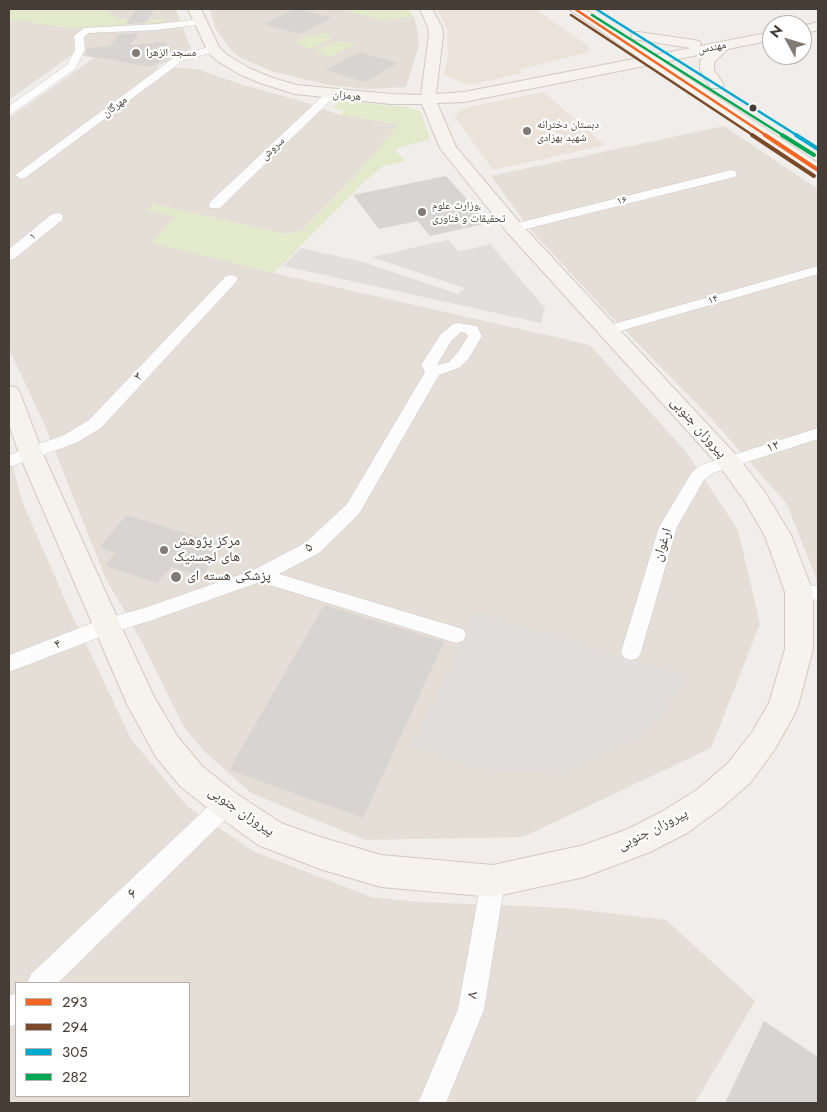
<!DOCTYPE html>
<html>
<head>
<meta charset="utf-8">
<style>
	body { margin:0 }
	#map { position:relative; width:827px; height:1112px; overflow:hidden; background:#f0edea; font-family:Jost,sans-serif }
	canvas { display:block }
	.frame { position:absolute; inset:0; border:10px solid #463d36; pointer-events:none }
	.legend { position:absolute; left:15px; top:982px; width:175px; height:115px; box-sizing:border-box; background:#fff; border:1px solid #b5b1af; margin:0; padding:6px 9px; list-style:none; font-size:15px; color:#463d36 }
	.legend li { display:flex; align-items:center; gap:10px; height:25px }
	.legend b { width:25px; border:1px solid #b5b1af }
	.north { position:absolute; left:762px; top:15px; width:50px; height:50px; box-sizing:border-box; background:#fff; border:1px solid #b5b1af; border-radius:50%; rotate:309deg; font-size:14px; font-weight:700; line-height:20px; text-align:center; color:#463d36 }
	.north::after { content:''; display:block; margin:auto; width:18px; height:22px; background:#827b75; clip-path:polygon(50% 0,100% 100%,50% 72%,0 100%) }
</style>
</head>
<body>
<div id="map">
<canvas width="827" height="1112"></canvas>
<div class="frame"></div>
<ul class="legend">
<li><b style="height:6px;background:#f26522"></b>293</li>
<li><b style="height:6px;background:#7a4b2a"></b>294</li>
<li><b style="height:6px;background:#00a9ce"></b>305</li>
<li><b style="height:6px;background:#00a651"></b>282</li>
</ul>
<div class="north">N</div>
</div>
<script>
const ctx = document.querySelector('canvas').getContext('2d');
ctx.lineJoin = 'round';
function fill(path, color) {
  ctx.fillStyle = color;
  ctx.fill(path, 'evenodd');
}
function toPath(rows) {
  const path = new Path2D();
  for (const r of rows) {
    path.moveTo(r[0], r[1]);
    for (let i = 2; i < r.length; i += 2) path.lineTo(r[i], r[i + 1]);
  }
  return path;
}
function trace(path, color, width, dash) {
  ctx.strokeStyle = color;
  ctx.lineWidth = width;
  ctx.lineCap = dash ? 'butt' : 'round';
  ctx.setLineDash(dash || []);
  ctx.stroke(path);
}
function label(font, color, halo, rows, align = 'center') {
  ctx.font = font + ' Jost,"Noto Naskh Arabic",sans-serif';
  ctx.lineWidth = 4.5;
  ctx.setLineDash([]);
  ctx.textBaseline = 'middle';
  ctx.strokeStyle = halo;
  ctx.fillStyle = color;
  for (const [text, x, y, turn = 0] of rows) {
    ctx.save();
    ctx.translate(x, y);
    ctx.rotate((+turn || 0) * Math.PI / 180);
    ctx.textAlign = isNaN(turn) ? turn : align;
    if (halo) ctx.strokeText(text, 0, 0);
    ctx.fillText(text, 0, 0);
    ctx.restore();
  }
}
const residential = toPath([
	[9,9,176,9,191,49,156,67,197,69,240,84,301,101,340,115,399,124,358,173,301,231,286,234,153,204,147,210,177,217,256,269,590,345,687,453,738,530,760,624,711,748,523,837,365,840,251,793,203,750,184,727,143,644,105,577,43,421,9,349,9,118,94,58,73,54,9,100],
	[210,9,408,9,414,17,417,28,419,45,406,87,366,89,328,85,271,71,241,58,232,51,215,28],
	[724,126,818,189,818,583,787,504,709,416,603,308,528,227,491,176],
	[9,453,22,501,66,602,131,739,187,806,253,851,371,897,419,902,566,908,666,920,755,1001,695,1103,9,1103],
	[16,983,189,983,189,1096,16,1096]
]);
const education = toPath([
	[437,9,535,9,591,48,585,53,518,70,522,73,469,85,444,75,448,55,447,29],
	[543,92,605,145,493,170,455,117,460,111,468,107]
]);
const green = toPath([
	[9,9,102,9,117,18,142,20,165,19,166,22,72,28,44,25,22,20,9,22],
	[342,9,408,9,414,17,381,20],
	[323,33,329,34,329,37,331,39,310,49,296,43,302,38],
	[335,41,353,43,356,44,334,55,327,56,318,52,318,49],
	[340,101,407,107,421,112,430,139,398,148,396,151,405,161,383,166,364,182,274,273,152,243,176,217,146,210,153,204,286,234,301,231,358,173,399,124,340,115,344,110,333,108]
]);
const parking = toPath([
	[448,240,459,252,490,244,545,308,541,323,283,266,301,248,363,262,458,294,465,288,372,257],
	[475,612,687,677,647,734,564,773,484,771,412,746]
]);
const building = toPath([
	[136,9,155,9,145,23,126,24],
	[295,9,300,9,332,18,300,34,264,24],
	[139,33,130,45,166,42,169,55,151,67,85,55,87,48,110,46,119,34],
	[359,52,398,63,365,82,325,70],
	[446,176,488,223,430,236,418,221,379,229,353,195],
	[126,515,172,529,225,545,201,576,171,567,157,583,105,566,115,553,100,547],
	[324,605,444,642,363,818,229,770],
	[764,1021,818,1057,818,1103,725,1103]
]);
const street = toPath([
	[201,19,206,22,204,24,157,30,89,33,84,37,85,50,75,69,13,113,9,114,9,106,67,65,75,50,74,36,84,28,157,24,201,19],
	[213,46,218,49,217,51,184,60,25,178,21,179,15,175,176,56,213,46],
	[331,91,336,94,335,96,220,208,210,208,209,205,210,202,327,92,331,91],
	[731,170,735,171,737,174,735,177,514,232,507,228,509,225,731,170],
	[57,213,62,214,63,217,62,220,14,259,9,260,9,249,52,214,57,213],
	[818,266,818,274,613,333,608,334,603,333,601,330,603,327,818,266],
	[231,275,236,276,238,279,236,282,101,428,76,443,9,467,9,455,64,435,89,420,226,276,231,275],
	[458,323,477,326,482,336,469,358,459,368,439,375,359,514,319,553,279,574,463,629,466,635,463,641,456,643,260,582,153,620,111,633,9,672,9,655,100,620,144,608,253,570,305,543,347,504,425,372,421,365,441,334,453,324,458,323],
	[461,332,466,333,468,336,458,352,449,362,437,365,452,340,461,332],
	[818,428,818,439,713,473,704,480,677,527,641,652,638,658,631,660,624,658,621,652,659,527,692,472,701,465,818,428],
	[799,585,818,586,818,600,792,597,789,592,792,587,799,585],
	[226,794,234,797,237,804,234,811,58,983,27,983,31,974,218,797,226,794],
	[493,869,502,873,505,881,484,1010,446,1103,418,1103,458,1009,481,881,484,873,493,869],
	[16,993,16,1024,9,1027,9,996,16,993]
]);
const secondary = toPath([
	[188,9,201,9,219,47,226,54,249,68,270,77,296,85,391,94,421,95,429,35,428,27,420,9,432,9,442,27,443,35,436,94,464,92,639,58,569,9,584,9,654,55,691,48,633,39,631,36,633,33,638,32,694,40,699,41,701,44,700,46,772,32,772,40,728,49,714,62,714,70,724,85,721,88,711,88,700,70,700,61,707,53,664,62,818,163,818,175,812,174,649,65,464,102,437,103,456,147,521,224,737,456,764,491,791,535,813,592,813,649,798,706,794,715,775,749,750,783,720,809,687,833,650,852,584,877,493,897,381,887,320,869,258,845,215,814,180,786,156,757,127,704,19,454,9,424,9,386,17,388,20,393,43,454,121,626,154,697,178,737,202,766,237,794,281,823,320,837,381,855,493,865,584,845,628,829,663,811,698,789,728,763,753,731,769,703,785,649,785,592,765,536,746,503,721,468,507,232,440,148,422,104,391,104,295,94,260,83,239,74,216,60,208,52,188,9],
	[818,22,818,30,802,34,802,26,818,22]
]);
const bus1Far1 = toPath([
	[575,9,767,136]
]);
const bus1 = toPath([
	[765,135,818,170]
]);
const bus2Far1 = toPath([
	[571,15,754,136]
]);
const bus2 = toPath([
	[752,135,814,176]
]);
const bus3Far1 = toPath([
	[596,9,798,136]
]);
const bus3 = toPath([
	[796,135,818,149]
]);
const bus4Far1 = toPath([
	[592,15,784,136]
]);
const bus4 = toPath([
	[782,135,814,155]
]);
const markers = [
	[136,53,5,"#827b75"],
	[753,108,4.5,"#463d36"],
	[527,131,5,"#827b75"],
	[422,212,5,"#827b75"],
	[164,550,5,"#827b75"],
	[176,577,6,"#827b75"]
];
const farStreetnames = [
	["مهندس",712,48,-11],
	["هرمزان",347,96,6],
	["مهرگان",115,107,-36],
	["سروش",273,149,-44],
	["۱۶",622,201,-14],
	["۱",33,237,-39],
	["۱۴",713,300,-16]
];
const farPoinames = [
	["مسجد الزهرا",146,53],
	["دبستان دخترانه",537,125],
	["شهید بهزادی",537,138],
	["وزارت علوم،",432,206],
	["تحقیقات و فناوری",432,219]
];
const streetNames = [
	["۳",139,377,-47],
	["پیروزان جنوبی",698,428,48],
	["۱۲",773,447,-18],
	["ارغوان",663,545,-72],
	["۵",309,548,-34],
	["۴",58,645,-21],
	["پیروزان جنوبی",241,812,34],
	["پیروزان جنوبی",653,830,-27]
];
const poiNames = [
	["مرکز پژوهش",174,542],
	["های لجستیک",174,558],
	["پزشکی هسته ای",187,577]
];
const nearStreetnames = [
	["۶",133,894,-44],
	["۸",473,995,-80]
];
fill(residential, '#e4ded7');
fill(education, '#ebe2d9');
fill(green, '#e3eacb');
fill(parking, '#e2dedb');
fill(building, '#d8d4d1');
trace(street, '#cdc9c6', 1);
trace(secondary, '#d1cac2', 2);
fill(street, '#fdfcfc');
fill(secondary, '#f6f3ef');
trace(bus1Far1, '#f26522', 2.5);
trace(bus1, '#f26522', 4);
trace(bus2Far1, '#7a4b2a', 2.5);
trace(bus2, '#7a4b2a', 4);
trace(bus3Far1, '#00a9ce', 2.5);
trace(bus3, '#00a9ce', 4);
trace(bus4Far1, '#00a651', 2.5);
trace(bus4, '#00a651', 4);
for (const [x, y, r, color] of markers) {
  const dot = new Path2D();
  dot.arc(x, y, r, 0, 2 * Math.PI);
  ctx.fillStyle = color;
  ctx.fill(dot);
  trace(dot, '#fff', 2);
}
label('11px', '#463d36', '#fff', farStreetnames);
label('11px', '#463d36', '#fff', farPoinames, 'left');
label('14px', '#463d36', '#fff', streetNames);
label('14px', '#463d36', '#fff', poiNames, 'left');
label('16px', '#463d36', '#fff', nearStreetnames);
</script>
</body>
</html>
